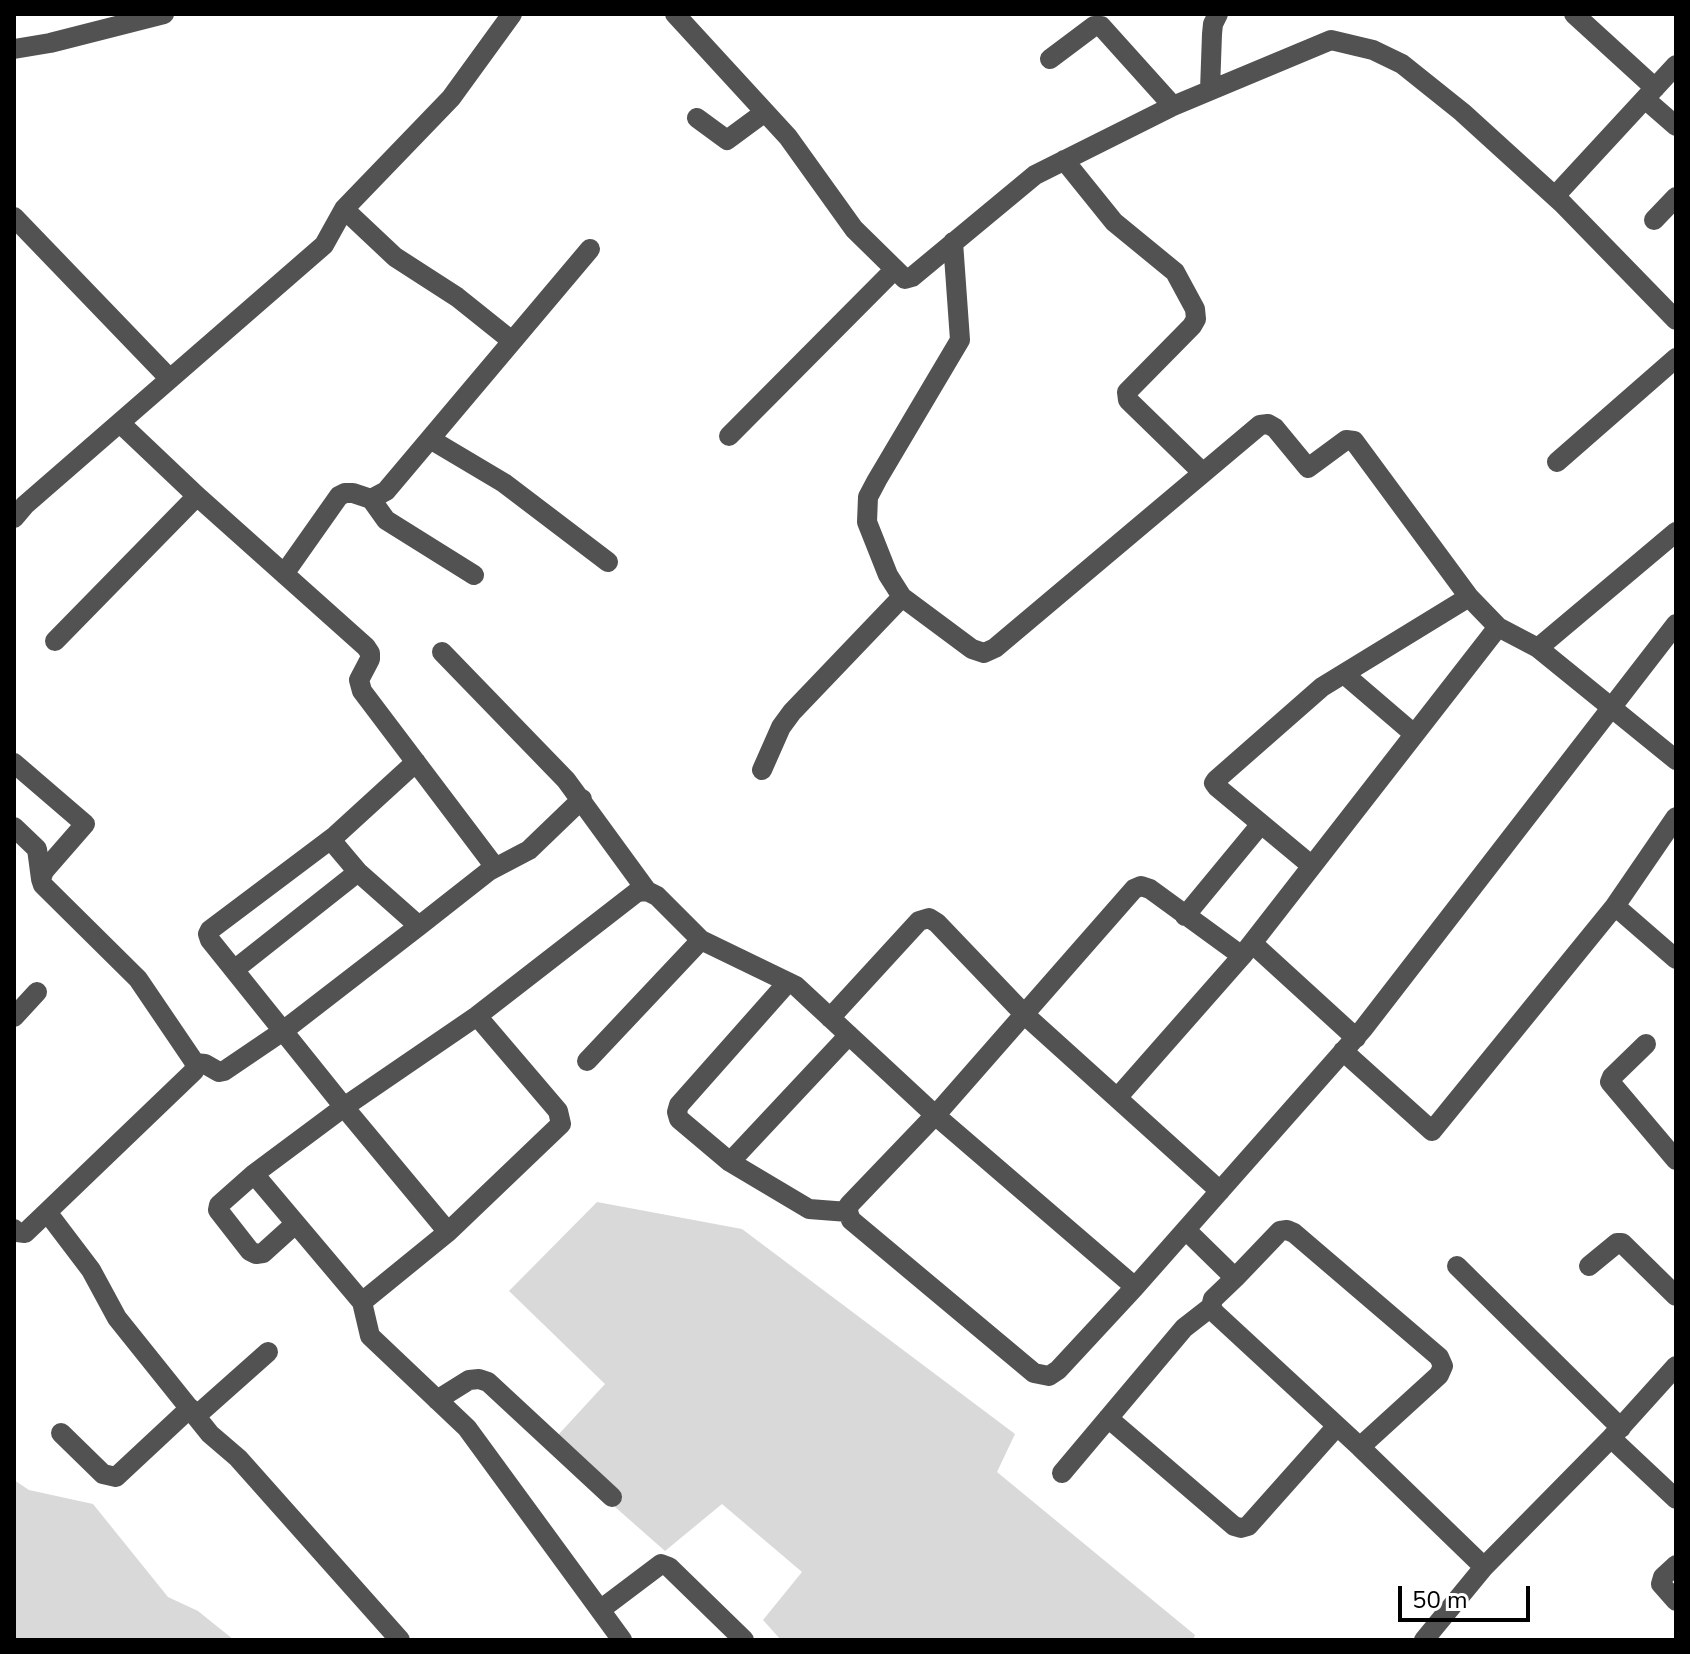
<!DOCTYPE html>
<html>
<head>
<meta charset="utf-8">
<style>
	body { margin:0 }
	#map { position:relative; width:1690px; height:1654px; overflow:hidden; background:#fff; font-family:"Nunito Sans",sans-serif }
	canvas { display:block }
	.frame { position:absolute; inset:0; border:16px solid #000; pointer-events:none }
	.scale { position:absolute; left:1398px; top:1586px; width:132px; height:36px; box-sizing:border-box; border:4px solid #000; border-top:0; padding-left:10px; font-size:24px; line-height:28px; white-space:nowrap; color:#000; -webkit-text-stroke:6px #fff; paint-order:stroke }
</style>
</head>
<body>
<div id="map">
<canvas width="1690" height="1654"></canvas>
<div class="frame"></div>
<div class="scale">50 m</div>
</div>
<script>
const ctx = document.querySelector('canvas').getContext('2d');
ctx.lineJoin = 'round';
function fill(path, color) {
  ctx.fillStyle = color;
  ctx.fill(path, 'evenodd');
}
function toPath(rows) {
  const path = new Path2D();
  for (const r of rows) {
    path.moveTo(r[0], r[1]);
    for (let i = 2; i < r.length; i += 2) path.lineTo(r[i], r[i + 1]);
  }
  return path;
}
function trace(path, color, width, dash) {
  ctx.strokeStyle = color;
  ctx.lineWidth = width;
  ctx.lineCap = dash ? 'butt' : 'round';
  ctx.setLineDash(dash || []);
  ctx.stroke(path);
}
const green = toPath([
	[597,1202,742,1229,1015,1434,997,1472,1195,1635,1193,1640,781,1640,763,1620,802,1572,722,1504,665,1551,547,1447,605,1384,509,1291],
	[14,1480,29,1490,93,1504,168,1597,198,1611,234,1640,14,1640]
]);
const minor = toPath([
	[675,14,788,137,854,229,905,279,912,277,1035,175,1173,106,1331,40,1373,50,1402,64,1462,112,1562,203,1676,320],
	[1574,14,1655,88],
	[14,49,50,43,164,14],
	[1050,59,1094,26,1101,26,1173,106],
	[1210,90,1212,34,1213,24,1218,14],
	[1645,99,1676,126],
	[697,118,727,140,765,112],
	[1064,160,1114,222,1175,272,1195,309,1196,319,1192,326,1127,392,1128,400,1203,473],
	[1555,196,1676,65],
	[344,209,395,257,457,297,512,341],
	[14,217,170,379],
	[1654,220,1676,197],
	[953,242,960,340,877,480,868,497,867,522,888,575,902,597,972,649,984,653,995,648,1260,425,1268,424,1275,428,1308,468,1346,440,1354,441,1469,597,1498,627],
	[120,423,197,496,366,647,370,653,370,659,359,680,362,691,492,863,489,871,419,926,283,1031,224,1071,219,1072,205,1064,195,1063],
	[729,436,895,269],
	[430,439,504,483,608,562],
	[1557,462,1676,358],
	[371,499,386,520,474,575],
	[14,518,25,505,324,245,344,209,451,98,512,14],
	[284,574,339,496,345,493,353,493,371,499,386,491,590,249],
	[55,641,197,496],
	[1538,648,1676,760],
	[442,652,566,780,647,891],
	[1344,674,1414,734],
	[416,762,335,836,210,930,208,934,210,940,344,1107,448,1232],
	[14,763,85,824,44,871,41,879,43,885,138,979,195,1063,194,1071,47,1212],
	[762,770,781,727,792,712,902,597],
	[14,827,37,849,41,879],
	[331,840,358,872,419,926],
	[1312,866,1217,787,1214,783,1216,780,1322,687,1469,597],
	[489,871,529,850,582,799],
	[1615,906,1676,959],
	[1185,916,1261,824],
	[1252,943,1356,1038],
	[234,970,358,872],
	[788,982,679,1105,677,1112,679,1119,730,1162,809,1209,848,1212],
	[14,1017,37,992],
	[830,1018,919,921,929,918,937,923,1025,1015,1220,1191],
	[1646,1044,1612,1077,1610,1082,1676,1160],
	[1343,1051,1432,1131,1615,906,1676,817],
	[587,1061,701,940],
	[1117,1098,1242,956],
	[730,1162,849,1035],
	[254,1174,362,1302,370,1336,467,1428,622,1640],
	[848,1212,851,1220,1034,1373,1049,1376,1058,1370,1135,1287,1363,1029,1676,624],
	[848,1212,849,1205,941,1109,1134,889,1141,886,1150,889,1242,956,1498,627,1538,648,1676,532],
	[294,1225,263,1253,256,1254,250,1251,218,1210,219,1205,254,1174,344,1107,477,1016,637,892,647,891,657,896,701,940,796,986,935,1115,1135,1287],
	[14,1229,17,1232,25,1233,47,1212,91,1270,117,1318,210,1434,238,1458,400,1640],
	[1186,1230,1235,1278,1213,1299,1211,1307,1215,1313,1360,1447,1484,1567],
	[1457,1266,1621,1428],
	[1589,1266,1617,1243,1622,1243,1676,1296],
	[1235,1278,1280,1231,1287,1230,1294,1233,1439,1357,1443,1366,1439,1375,1360,1447],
	[362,1302,448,1232,561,1124,558,1111,477,1016],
	[437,1400,469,1380,479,1379,488,1382,612,1497],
	[196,1416,268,1352],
	[1108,1418,1234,1526,1241,1528,1248,1526,1337,1426],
	[61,1433,103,1474,116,1477,190,1408],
	[1611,1438,1676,1499],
	[1062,1473,1184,1328,1211,1307],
	[1676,1565,1663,1577,1661,1584,1676,1601],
	[600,1610,661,1564,669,1567,744,1640],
	[1424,1640,1484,1567,1611,1438,1676,1366]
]);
fill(green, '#d9d9d9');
trace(minor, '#525252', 20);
</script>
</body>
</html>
